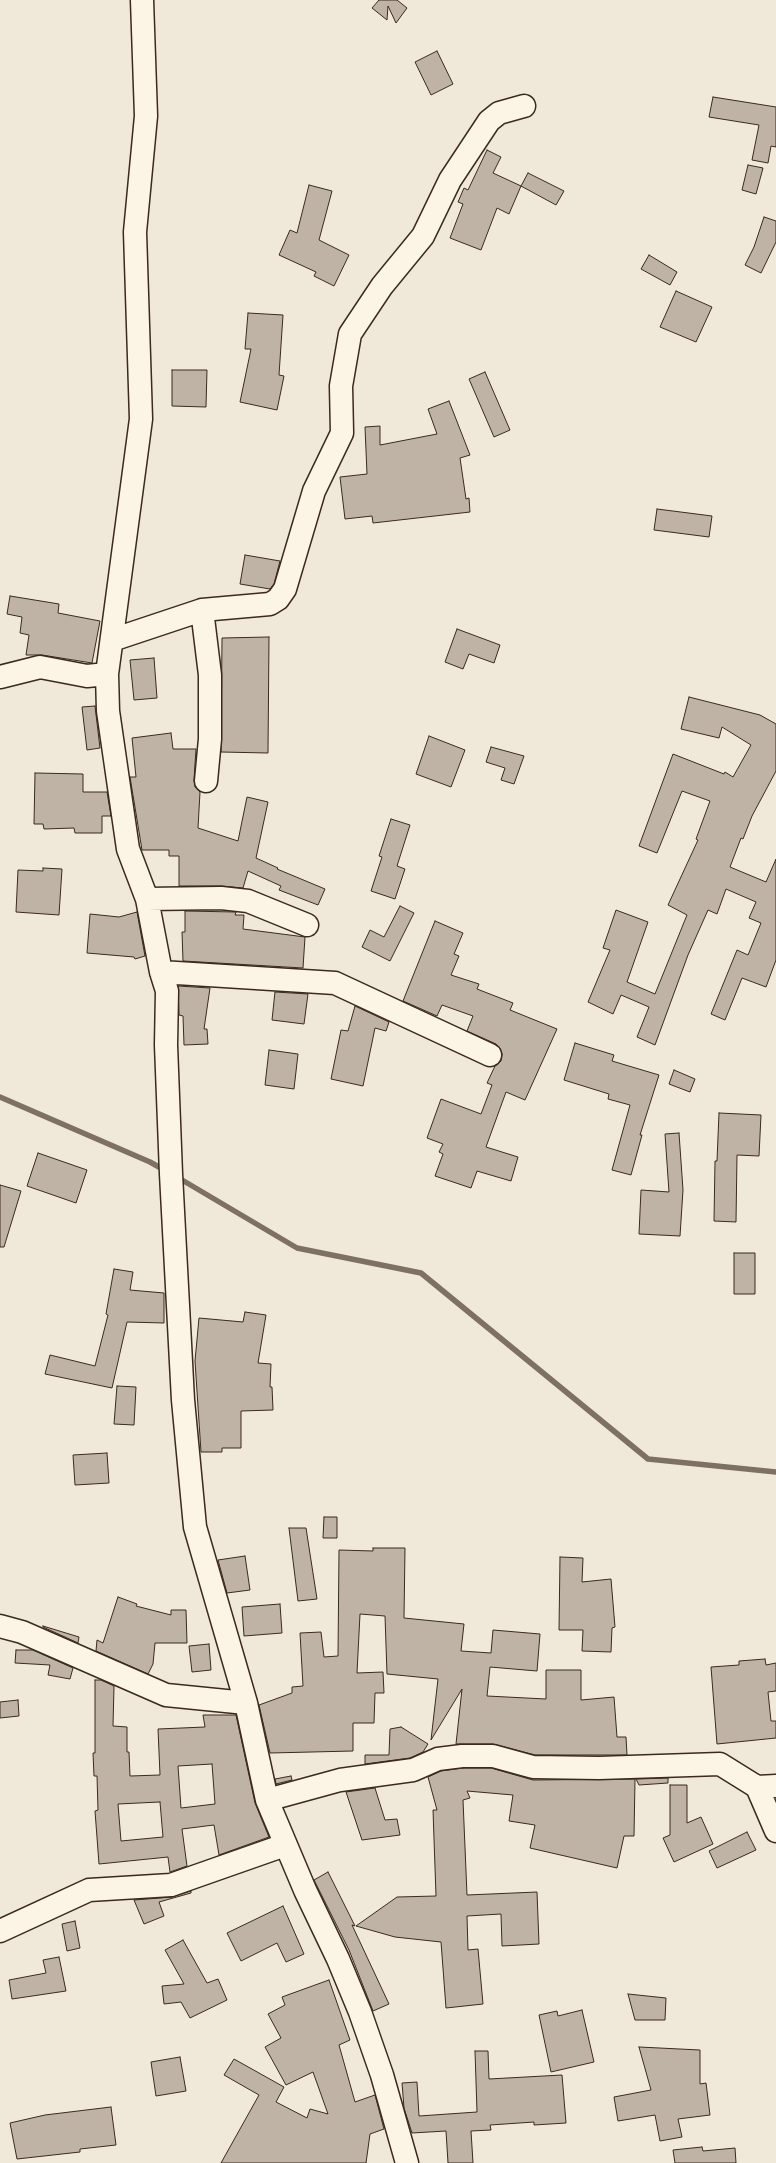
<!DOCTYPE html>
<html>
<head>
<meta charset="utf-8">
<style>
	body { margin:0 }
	canvas { display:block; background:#f0e9d9 }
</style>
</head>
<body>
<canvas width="776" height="2163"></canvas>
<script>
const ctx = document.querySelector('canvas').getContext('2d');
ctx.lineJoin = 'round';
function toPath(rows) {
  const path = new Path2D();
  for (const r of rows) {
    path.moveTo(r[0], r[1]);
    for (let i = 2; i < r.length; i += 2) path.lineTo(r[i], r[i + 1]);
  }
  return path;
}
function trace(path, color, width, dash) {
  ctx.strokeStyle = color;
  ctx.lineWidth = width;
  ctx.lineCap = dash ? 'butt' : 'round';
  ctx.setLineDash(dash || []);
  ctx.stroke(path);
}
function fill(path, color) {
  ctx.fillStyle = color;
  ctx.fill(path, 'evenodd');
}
const stream = toPath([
	[0,1097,150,1162,166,1171],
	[177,1177,297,1248,421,1273,648,1459,776,1472]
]);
const building = toPath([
	[379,0,397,0,407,8,396,23,388,6,387,20,372,8,379,0],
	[437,51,453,84,431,95,415,62,437,51],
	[713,97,776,107,776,147,771,146,768,163,752,160,759,125,709,117,713,97],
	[487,150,501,157,493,173,521,186,509,214,497,208,481,250,450,238,463,204,458,202,464,188,468,190,487,150],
	[748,165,763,168,756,194,742,190,748,165],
	[528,173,564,191,556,205,521,186,528,173],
	[309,185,332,191,319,240,349,255,334,286,314,276,316,272,279,255,290,230,297,233,309,185],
	[764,217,776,221,776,242,761,273,745,265,754,247,764,217],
	[649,255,677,272,670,285,641,269,649,255],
	[676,291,712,307,696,342,660,327,676,291],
	[248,313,283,315,279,375,284,376,277,410,240,402,251,349,245,349,248,313],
	[172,370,207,370,206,407,172,406,172,370],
	[485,372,510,430,494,437,469,379,485,372],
	[449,401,470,455,460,458,466,499,469,498,470,512,373,523,372,516,345,519,340,477,367,474,365,427,380,426,380,445,437,434,428,409,449,401],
	[657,509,712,516,709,537,654,530,657,509],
	[245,555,280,561,274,584,270,589,240,584,245,555],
	[10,596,59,604,58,613,100,621,92,663,42,655,26,655,29,635,20,633,22,617,7,614,10,596],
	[457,629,500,645,494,663,469,654,463,669,445,662,457,629],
	[269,637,268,753,221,752,222,638,269,637],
	[154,658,157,698,134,700,130,660,154,658],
	[689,697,760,715,776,724,776,771,752,816,743,839,741,838,730,867,766,882,776,859,776,960,766,987,742,978,725,1020,711,1014,737,950,748,955,761,923,749,918,756,902,726,889,717,914,708,910,688,955,655,1045,637,1037,649,1007,621,995,613,1014,588,1002,610,950,603,948,616,910,648,922,627,982,655,994,687,915,668,905,698,840,696,839,710,801,682,791,657,853,639,846,673,754,724,774,725,772,733,777,751,745,722,727,719,738,681,729,689,697],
	[95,706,100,748,87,750,82,707,95,706],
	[171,733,173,749,196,749,194,780,195,787,200,792,198,828,238,841,247,797,268,802,256,858,278,868,277,869,325,889,318,905,279,890,281,886,248,871,243,888,221,886,179,886,179,856,169,856,169,850,142,850,130,777,136,777,132,738,171,733],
	[429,736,465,750,451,787,416,774,429,736],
	[491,747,524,756,514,784,501,780,505,768,486,762,491,747],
	[35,773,83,774,83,792,107,792,111,816,102,816,102,833,75,833,74,828,44,829,43,824,34,824,35,773],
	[391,819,410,825,397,866,405,869,395,899,371,891,382,857,379,856,391,819],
	[43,868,62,869,59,915,16,912,18,870,43,871,43,868],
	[400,906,414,913,390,961,362,947,370,930,384,937,400,906],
	[185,911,236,912,235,915,244,915,243,929,305,937,303,968,183,961,182,932,185,932,185,911],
	[137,912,145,956,135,959,134,957,87,953,90,914,119,917,137,912],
	[435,921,463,933,454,954,459,956,451,975,479,984,477,989,513,1003,510,1010,557,1029,525,1100,506,1092,486,1147,518,1157,511,1181,477,1171,471,1188,435,1176,443,1154,439,1152,443,1144,427,1138,441,1099,481,1114,492,1085,487,1083,495,1066,501,1061,502,1054,500,1048,496,1044,467,1031,473,1016,442,1005,437,1016,403,1001,435,921],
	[178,986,210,988,204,1029,207,1029,208,1044,184,1045,183,1016,179,1015,178,986],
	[275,992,308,994,304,1024,272,1020,275,992],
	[355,1006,389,1022,386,1031,375,1028,363,1086,331,1079,341,1030,348,1031,355,1006],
	[575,1043,614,1055,612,1061,659,1075,640,1135,642,1135,631,1175,612,1170,630,1105,608,1099,609,1094,564,1080,575,1043],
	[269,1050,298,1054,294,1089,265,1085,269,1050],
	[674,1070,695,1079,690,1092,669,1084,674,1070],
	[719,1113,761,1115,759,1156,737,1155,736,1222,714,1221,715,1161,717,1161,719,1113],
	[679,1133,683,1190,680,1236,639,1234,641,1190,669,1192,665,1134,679,1133],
	[38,1153,87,1170,76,1203,27,1186,38,1153],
	[0,1185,21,1191,4,1247,0,1247,0,1185],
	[734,1253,755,1253,755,1294,734,1294,734,1253],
	[114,1269,133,1272,130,1290,164,1293,164,1323,127,1322,112,1388,45,1374,50,1355,95,1366,108,1315,106,1314,114,1269],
	[245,1312,266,1315,258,1363,271,1364,270,1387,272,1387,273,1410,241,1411,241,1448,222,1448,222,1452,201,1452,195,1361,199,1318,243,1322,245,1312],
	[117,1386,136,1387,134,1425,114,1424,117,1386],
	[107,1453,109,1483,75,1485,73,1455,107,1453],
	[324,1517,337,1517,337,1538,323,1538,324,1517],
	[289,1528,306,1528,317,1599,298,1601,289,1528],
	[373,1548,405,1548,404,1618,464,1624,461,1651,491,1653,493,1630,540,1634,537,1671,490,1667,487,1696,546,1699,546,1670,581,1670,581,1700,614,1697,617,1737,626,1737,627,1755,535,1755,493,1744,456,1744,462,1689,431,1740,438,1679,387,1674,385,1616,360,1614,357,1673,383,1672,384,1693,375,1693,374,1723,353,1723,353,1751,270,1753,259,1705,292,1693,292,1687,303,1686,300,1633,321,1632,324,1657,338,1656,339,1550,373,1551,373,1548],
	[245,1556,250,1590,227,1593,218,1560,245,1556],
	[560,1557,583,1558,582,1582,611,1579,615,1627,612,1628,611,1652,582,1651,583,1630,559,1630,560,1557],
	[118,1597,137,1604,136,1606,171,1615,171,1610,186,1610,187,1643,155,1643,153,1664,148,1674,96,1651,97,1640,103,1643,118,1597],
	[280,1604,282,1633,244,1636,242,1607,280,1604],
	[43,1626,79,1637,78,1643,43,1627,43,1626],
	[209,1644,211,1670,192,1672,189,1646,209,1644],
	[16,1650,33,1650,73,1668,70,1679,48,1675,50,1665,15,1663,16,1650],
	[765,1659,766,1665,776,1663,776,1691,768,1692,771,1721,776,1721,776,1738,717,1744,711,1667,739,1665,739,1661,765,1659],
	[95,1680,101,1680,114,1686,113,1726,127,1727,127,1752,129,1752,130,1776,160,1775,158,1729,205,1727,203,1715,236,1715,255,1803,269,1837,219,1855,214,1825,182,1829,187,1866,170,1872,168,1857,99,1864,95,1811,98,1810,97,1776,94,1776,93,1753,95,1753,95,1680],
	[212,1764,215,1804,181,1808,178,1766,212,1764],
	[160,1802,163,1837,121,1841,118,1804,160,1802],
	[18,1700,19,1716,0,1718,0,1702,18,1700],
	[401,1727,428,1744,423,1752,410,1758,365,1764,365,1755,389,1755,390,1729,401,1727],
	[463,1768,491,1768,533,1780,635,1779,634,1836,624,1836,617,1868,530,1848,535,1825,509,1821,513,1795,467,1791,470,1798,463,1800,467,1895,537,1892,539,1944,502,1946,501,1914,467,1916,468,1950,478,1949,483,2004,446,2008,441,1942,395,1937,356,1926,397,1897,436,1896,433,1810,437,1810,428,1777,441,1771,463,1768],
	[291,1776,292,1780,276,1784,275,1779,291,1776],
	[668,1778,668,1783,639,1785,636,1779,668,1778],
	[670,1785,687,1785,687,1823,701,1817,713,1844,674,1862,663,1838,670,1835,670,1785],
	[375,1788,385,1820,397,1819,400,1835,362,1840,346,1792,375,1788],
	[747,1832,756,1850,717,1868,709,1851,747,1832],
	[328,1872,355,1926,352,1925,389,2004,373,2011,349,1950,314,1880,328,1872],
	[191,1891,191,1893,159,1902,164,1916,144,1924,134,1900,172,1897,191,1891],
	[283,1906,304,1954,286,1962,277,1943,241,1961,227,1933,283,1906],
	[75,1921,80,1948,67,1951,62,1924,75,1921],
	[183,1940,207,1983,218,1979,227,2000,190,2018,181,2002,164,2004,162,1986,184,1984,165,1950,183,1940],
	[59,1957,66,1991,12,1999,9,1980,46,1973,43,1960,59,1957],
	[329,1980,350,2040,339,2045,355,2102,375,2095,384,2129,370,2134,366,2163,221,2163,259,2095,224,2075,234,2059,284,2087,276,2102,307,2118,310,2109,328,2114,313,2072,286,2085,265,2047,281,2038,268,2014,285,2005,282,1997,329,1980],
	[628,1994,666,1998,665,2020,635,2020,628,1994],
	[582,2010,594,2062,551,2072,539,2015,557,2011,558,2016,582,2010],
	[639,2047,700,2050,700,2084,706,2083,710,2115,678,2119,682,2137,660,2141,655,2115,618,2121,614,2097,651,2090,639,2047],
	[475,2051,488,2051,489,2079,562,2075,566,2123,534,2125,534,2122,490,2125,491,2130,471,2131,473,2163,448,2163,446,2131,412,2133,404,2108,402,2083,417,2082,419,2116,477,2112,475,2051],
	[180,2057,186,2091,156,2096,151,2062,180,2057],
	[111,2107,116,2145,80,2149,80,2152,17,2159,10,2123,45,2115,111,2107],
	[702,2147,703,2151,735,2148,736,2163,675,2163,673,2150,702,2147]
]);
const minor = toPath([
	[202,610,210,675,210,739,206,781],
	[112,640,202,610,270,604,278,599,285,589,314,491,342,433,341,386,350,334,382,286,423,236,450,180,489,121,499,113,524,106],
	[107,674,108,711,128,849,147,899,161,972,167,991,166,1045,171,1174,183,1400,195,1527,246,1703,267,1800,305,1890,338,1959,360,2012,382,2075,407,2163],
	[0,677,40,667,87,676,107,674,141,419,135,232,146,116,142,0],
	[147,899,221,898,248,901,307,925],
	[161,972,335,983,490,1055],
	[0,1626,22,1632,166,1695,246,1703],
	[757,1787,776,1831],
	[267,1800,340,1780,413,1770,438,1759,462,1756,493,1756,533,1767,599,1768,720,1764,757,1787,776,1786],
	[0,1931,89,1890,171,1885,285,1845]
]);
trace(stream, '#7e7163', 5.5);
fill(building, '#beb3a4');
trace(building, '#3b2a1e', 1);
trace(minor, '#3b2a1e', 25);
trace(minor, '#fcf5e5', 22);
</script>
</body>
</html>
